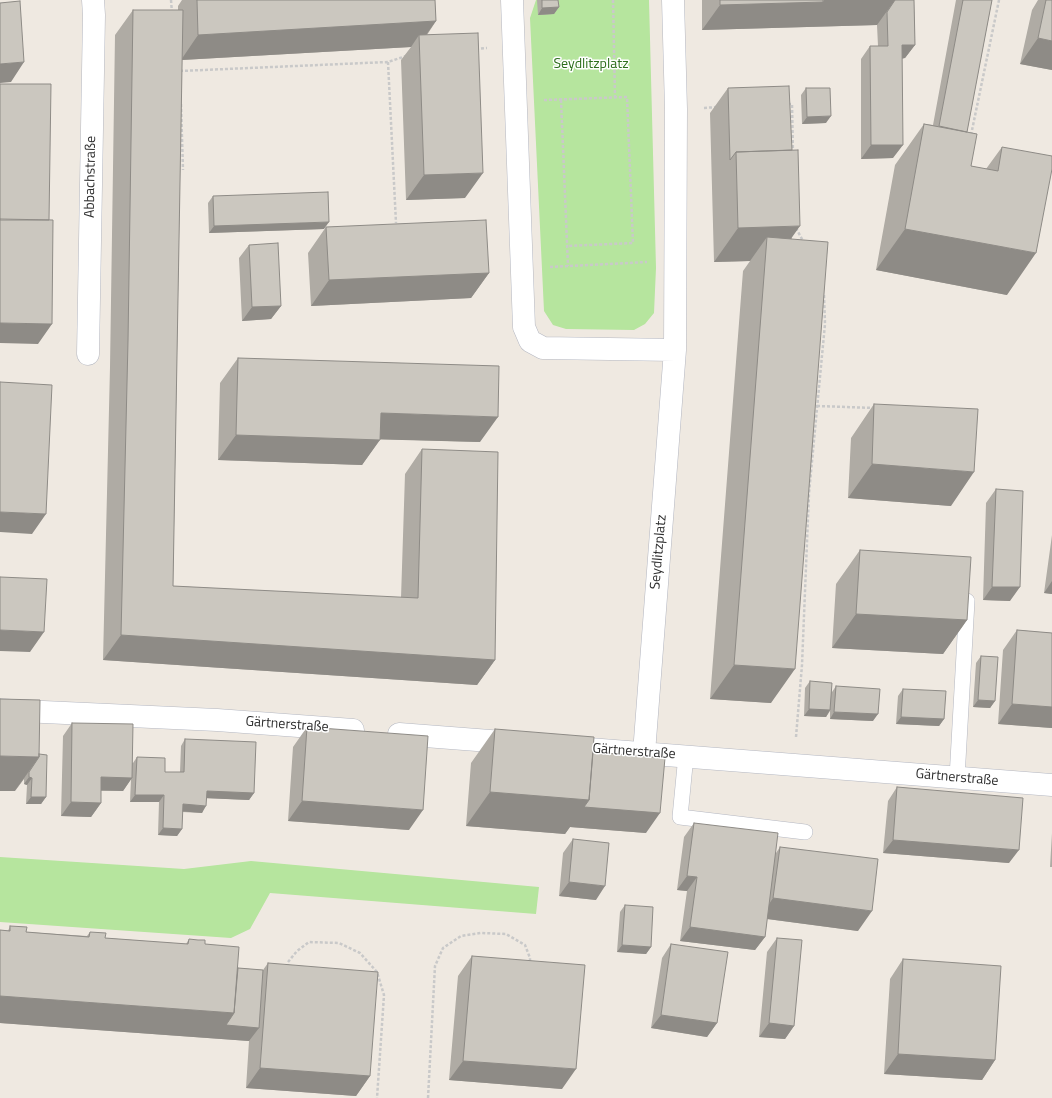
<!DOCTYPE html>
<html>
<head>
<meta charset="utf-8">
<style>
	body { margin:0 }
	canvas { display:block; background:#efe9e1 }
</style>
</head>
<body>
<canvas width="1052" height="1098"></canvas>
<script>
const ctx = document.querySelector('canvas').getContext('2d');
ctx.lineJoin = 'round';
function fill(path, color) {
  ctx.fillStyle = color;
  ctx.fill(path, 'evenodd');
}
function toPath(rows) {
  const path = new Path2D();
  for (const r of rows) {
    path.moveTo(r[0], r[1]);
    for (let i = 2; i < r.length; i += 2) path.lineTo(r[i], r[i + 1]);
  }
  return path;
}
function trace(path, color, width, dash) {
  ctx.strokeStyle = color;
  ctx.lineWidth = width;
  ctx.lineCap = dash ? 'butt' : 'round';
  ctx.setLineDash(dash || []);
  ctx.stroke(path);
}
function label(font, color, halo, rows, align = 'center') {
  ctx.font = font + ' "Titillium Web",sans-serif';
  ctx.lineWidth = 3;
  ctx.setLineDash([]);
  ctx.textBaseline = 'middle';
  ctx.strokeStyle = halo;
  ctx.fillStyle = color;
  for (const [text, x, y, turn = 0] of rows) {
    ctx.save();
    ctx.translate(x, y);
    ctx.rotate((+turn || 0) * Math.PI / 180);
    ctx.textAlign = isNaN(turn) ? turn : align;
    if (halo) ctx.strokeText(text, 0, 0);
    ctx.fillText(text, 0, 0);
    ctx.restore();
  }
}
const green = toPath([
	[536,0,649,0,656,268,654,313,645,324,634,330,566,329,553,325,544,311,530,18],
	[0,857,184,869,251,861,539,887,536,914,270,893,250,929,231,938,0,922]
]);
const path = toPath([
	[171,0,172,13],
	[613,0,615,97],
	[476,49,487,48],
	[388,62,396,223],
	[180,71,388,62,406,56],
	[544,100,627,97,633,243,568,246],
	[561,100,568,266],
	[181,104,183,170],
	[788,104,792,104,793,153],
	[704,108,717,107],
	[971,135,999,0],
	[796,228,803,241],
	[550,267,647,262],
	[817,406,875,408],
	[796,737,802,665,809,493,825,324,824,295],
	[288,967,288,962,297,951,309,942,339,943,360,953,377,972,384,995,377,1098],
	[428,1098,435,966,443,948,461,936,481,933,506,934,525,945,530,958,530,963]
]);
const service = toPath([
	[686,755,680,817,805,832],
	[957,778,967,601]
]);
const minor = toPath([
	[512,0,524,327,530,341,543,348,675,350],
	[88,354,94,15,93,0],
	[0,710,217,720,353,730],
	[399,734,516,743],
	[563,747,1052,785],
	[644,753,675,350,676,109,673,0]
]);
const wall = toPath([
	[182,0,435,0,436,21,427,35,465,198,406,200,401,60,411,47,182,60,173,586,401,598,405,474,422,449,495,660,477,685,103,660,110,367,115,35,133,10,178,10,178,6],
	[537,0,558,0,559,7,554,14,538,15],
	[702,0,914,0,915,45,905,58,902,59,893,158,861,159,861,59,870,46,878,46,877,25,702,30],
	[956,0,992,0,967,132,971,166,986,169,1002,147,1007,295,876,270,895,165,924,124,933,125],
	[1038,0,1052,0,1052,70,1020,64,1032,10],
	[728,88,792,239,771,703,710,699,743,271,750,261,714,262,710,113],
	[806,88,826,123,802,124,801,95],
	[213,196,324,229,209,233,208,203],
	[326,227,489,273,471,298,311,306,308,253],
	[249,245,281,306,271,319,242,321,239,258],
	[238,358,480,442,380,439,362,465,218,460,220,383],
	[874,404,951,506,848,498,851,438],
	[996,489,1010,601,983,600,986,503],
	[1052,535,1052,594,1044,593],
	[860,550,967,620,943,654,832,648,836,584],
	[1017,630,1052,633,1052,728,998,724,1003,650],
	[981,656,995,701,990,708,973,707,976,663],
	[810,681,832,692,836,686,873,721,830,719,830,711,826,717,804,716,805,688],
	[903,689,944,719,939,726,896,724,898,696],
	[72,723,133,763,137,757,165,772,180,772,181,746,185,739,254,793,249,800,207,798,202,813,182,812,182,829,177,836,158,835,159,802,130,802,131,779,123,791,101,791,101,803,91,817,61,816,63,736],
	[307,727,409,830,288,821,293,747],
	[495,729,593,752,646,833,570,827,565,834,466,826,471,763],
	[39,754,46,797,41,804,26,804,27,785,24,784,24,779,15,791],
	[897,787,1009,863,883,853,888,801],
	[694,823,776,853,780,847,858,931,767,919,765,937,755,950,680,941,687,891,677,890,684,837],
	[1052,833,1052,867,1050,867],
	[573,839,596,900,559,896,563,853],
	[625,905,651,947,646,954,617,952,620,912],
	[10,926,26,932,87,936,90,932,105,938,186,944,189,939,205,944,238,968,263,970,268,963,370,1076,356,1096,246,1088,249,1041,0,1023,0,930,8,931],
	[777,938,794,1026,785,1039,759,1037,767,952],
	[671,944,717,1023,707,1037,651,1028,662,958],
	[472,956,562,1089,449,1080,458,976],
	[903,959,995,1060,982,1080,884,1074,890,979]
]);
const shadedWall = toPath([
	[824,0,895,0,877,25,702,30,720,5,823,2],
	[559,7,554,14,538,15,542,8],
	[436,21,419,45,419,35,411,47,181,60,198,35],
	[1038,38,1052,41,1052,70,1020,64],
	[902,45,915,45,905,58,893,59],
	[24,62,11,82,0,83,0,64],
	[831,116,826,123,802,124,807,117],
	[871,145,903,145,893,158,861,159],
	[483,173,465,198,406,200,424,175],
	[329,222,324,229,209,233,214,226],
	[800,226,776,260,767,237,750,261,714,262,738,228],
	[905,229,1036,253,1007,295,876,270],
	[489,273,471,298,311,306,329,280],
	[281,306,271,319,242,321,252,307],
	[0,323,52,324,38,344,0,343],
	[381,413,498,417,480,442,363,439],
	[236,435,380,440,362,465,218,460],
	[872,464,974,472,951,506,848,498],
	[0,512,46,514,32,534,0,532],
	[1052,581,1052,594,1044,593],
	[992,587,1020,587,1010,601,983,600],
	[856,614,967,620,943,654,832,648],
	[0,630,44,632,30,652,0,651],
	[121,635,495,660,477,685,103,660],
	[734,665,795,669,771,703,710,699],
	[978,700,995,701,990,708,973,707],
	[1012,704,1052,707,1052,728,998,724],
	[809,709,830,710,826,717,804,716],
	[834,712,878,714,873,721,830,719],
	[901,717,944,719,939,726,896,724],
	[0,756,39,757,15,791,0,791],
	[29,777,32,778,27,785,24,784],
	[101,777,132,778,123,791,92,790],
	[207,791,254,793,249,800,202,798],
	[490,792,589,800,660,813,646,833,570,827,565,834,466,826],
	[135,795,164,795,159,802,130,802],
	[31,797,46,797,41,804,26,804],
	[302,801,423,810,409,830,288,821],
	[71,802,101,803,91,817,61,816],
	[183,804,206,806,202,813,178,811],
	[163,828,182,829,177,836,158,835],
	[893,840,1019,850,1009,863,883,853],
	[687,876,697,877,687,891,677,890],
	[569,882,605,886,596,900,559,896],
	[773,898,872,911,858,931,760,918],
	[690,927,765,937,755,950,680,941],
	[622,945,651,947,646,954,617,952],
	[0,996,234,1013,259,1028,249,1041,0,1023],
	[661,1015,717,1023,707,1037,651,1028],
	[769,1023,794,1026,785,1039,759,1037],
	[898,1054,995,1060,982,1080,884,1074],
	[463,1061,576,1069,562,1089,449,1080],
	[260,1068,370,1076,356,1096,246,1088]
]);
const building = toPath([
	[197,0,435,0,436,21,198,35,197,0],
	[542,0,558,0,559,7,542,8,542,0],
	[720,0,823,0,823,2,720,5,720,0],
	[895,0,914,0,915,45,902,45,903,145,871,145,870,46,888,46,887,12,895,0],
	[963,0,992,0,967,132,939,126,963,0],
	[1046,0,1052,0,1052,41,1038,38,1046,0],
	[20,1,24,62,0,64,0,3,20,1],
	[133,10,183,10,173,586,418,598,422,449,498,452,495,660,121,635,128,341,133,10],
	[478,33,483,173,424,175,419,35,478,33],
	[0,84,51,84,49,220,0,220,0,84],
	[789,86,792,150,736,152,730,160,728,88,789,86],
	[806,88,830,88,831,116,807,117,806,88],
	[924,124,977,134,971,166,998,171,1002,147,1052,156,1052,169,1036,253,905,229,924,124],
	[798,150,800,226,738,228,736,152,798,150],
	[328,192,329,222,214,226,213,196,328,192],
	[0,219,53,220,52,324,0,323,0,219],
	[486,220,489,273,329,280,326,227,486,220],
	[767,237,828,242,795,669,734,665,767,237],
	[278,243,281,306,252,307,249,245,278,243],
	[238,358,499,366,498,417,381,413,380,440,236,435,238,358],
	[0,382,52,385,46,514,0,512,0,382],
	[874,404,978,409,974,472,872,464,874,404],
	[996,489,1023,491,1020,587,992,587,996,489],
	[860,550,971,557,967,620,856,614,860,550],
	[0,577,47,579,44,632,0,630,0,577],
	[1017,630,1052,633,1052,707,1012,704,1017,630],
	[981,656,998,657,995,701,978,700,981,656],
	[810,681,832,683,830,710,809,709,810,681],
	[836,686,880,689,878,714,834,712,836,686],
	[903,689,946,691,944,719,901,717,903,689],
	[0,699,40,700,39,757,0,756,0,699],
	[72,723,133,724,132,778,101,777,101,803,71,802,72,723],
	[307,727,428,736,423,810,302,801,307,727],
	[495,729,594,737,589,800,490,792,495,729],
	[185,739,256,742,254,793,207,791,206,806,183,804,182,829,163,828,164,795,135,795,137,757,165,758,165,772,184,772,185,739],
	[593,752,665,758,660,813,584,807,589,800,593,752],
	[39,754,47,755,46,797,31,797,32,778,29,777,29,772,39,757,39,754],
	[897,787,1023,798,1019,850,893,840,897,787],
	[694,823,778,833,765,937,690,927,697,877,687,876,694,823],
	[573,839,609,843,605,886,569,882,573,839],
	[780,847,878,859,872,911,773,898,780,847],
	[625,905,653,907,651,947,622,945,625,905],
	[10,926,27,927,26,932,89,937,90,932,106,933,105,938,188,944,189,939,198,940,205,940,205,944,239,947,234,1013,0,996,0,930,10,931,10,926],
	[777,938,802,940,794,1026,769,1023,777,938],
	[671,944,728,952,717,1023,661,1015,671,944],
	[472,956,585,965,576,1069,463,1061,472,956],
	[903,959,1001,966,995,1060,898,1054,903,959],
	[268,963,378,972,370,1076,260,1068,268,963],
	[238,968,263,970,259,1028,226,1025,234,1013,238,968]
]);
const parkNames = [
	["Seydlitzplatz",591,65]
];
const streetNames = [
	["Abbachstraße",91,177,-89],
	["Seydlitzplatz",659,552,-85],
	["Gärtnerstraße",287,725,4],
	["Gärtnerstraße",634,752,4],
	["Gärtnerstraße",957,778,5]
];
fill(green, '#b6e59e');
trace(service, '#b4b7c1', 16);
trace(minor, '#b4b7c1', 23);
trace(path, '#c9c9c9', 2.5, [3, 2]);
trace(service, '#fff', 15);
trace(minor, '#fff', 22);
fill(wall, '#afaba4');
fill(shadedWall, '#8e8b86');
fill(building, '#cbc7bf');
trace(building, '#8e8b86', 1);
label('14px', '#2c6e1b', '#fff', parkNames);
label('14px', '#2e2e2e', '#fff', streetNames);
</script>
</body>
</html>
